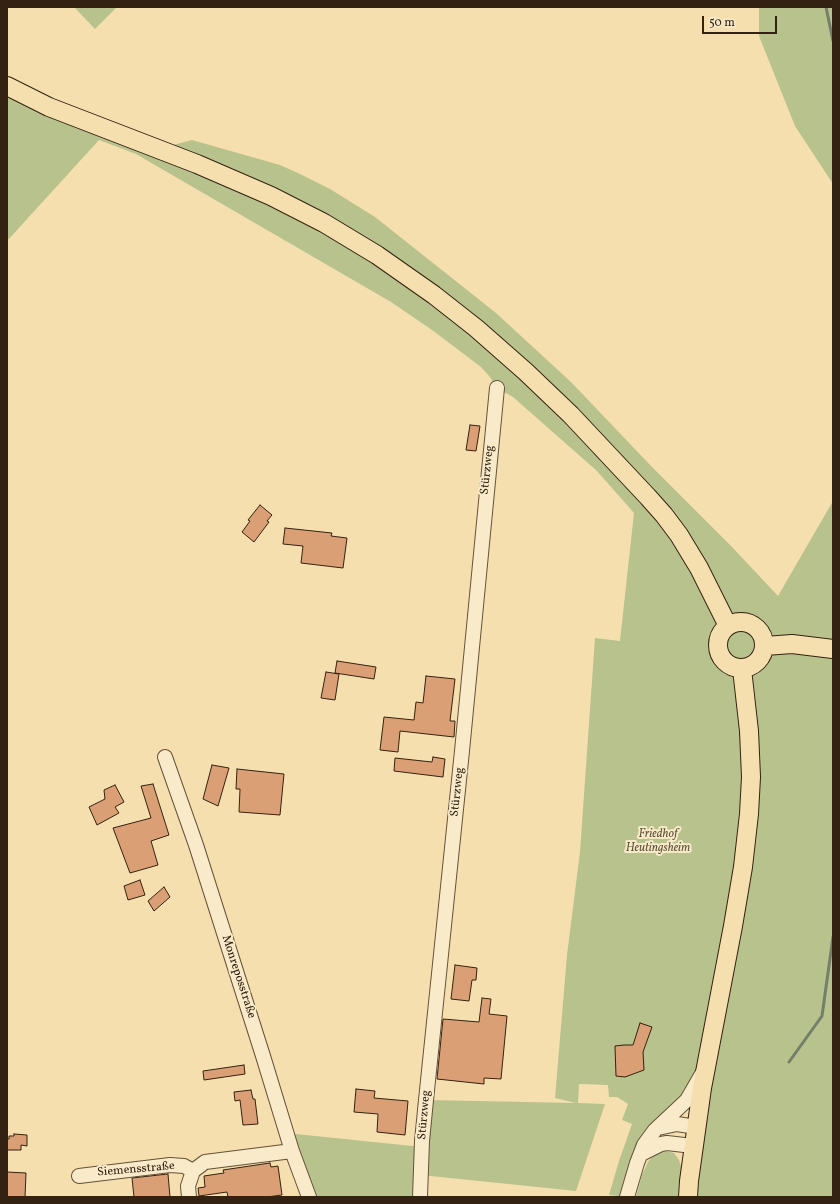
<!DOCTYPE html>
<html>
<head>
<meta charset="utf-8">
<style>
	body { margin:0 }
	#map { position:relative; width:840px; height:1204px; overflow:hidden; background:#f6dfae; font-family:Vollkorn,serif }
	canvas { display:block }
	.frame { position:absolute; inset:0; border:8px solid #332212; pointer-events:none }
	.scale { position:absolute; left:702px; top:16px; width:75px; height:18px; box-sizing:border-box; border:2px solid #332212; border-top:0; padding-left:5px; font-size:12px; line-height:14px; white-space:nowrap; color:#332212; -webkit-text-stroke:3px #f9eaca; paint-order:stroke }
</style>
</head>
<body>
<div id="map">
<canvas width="840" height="1204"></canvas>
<div class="frame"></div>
<div class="scale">50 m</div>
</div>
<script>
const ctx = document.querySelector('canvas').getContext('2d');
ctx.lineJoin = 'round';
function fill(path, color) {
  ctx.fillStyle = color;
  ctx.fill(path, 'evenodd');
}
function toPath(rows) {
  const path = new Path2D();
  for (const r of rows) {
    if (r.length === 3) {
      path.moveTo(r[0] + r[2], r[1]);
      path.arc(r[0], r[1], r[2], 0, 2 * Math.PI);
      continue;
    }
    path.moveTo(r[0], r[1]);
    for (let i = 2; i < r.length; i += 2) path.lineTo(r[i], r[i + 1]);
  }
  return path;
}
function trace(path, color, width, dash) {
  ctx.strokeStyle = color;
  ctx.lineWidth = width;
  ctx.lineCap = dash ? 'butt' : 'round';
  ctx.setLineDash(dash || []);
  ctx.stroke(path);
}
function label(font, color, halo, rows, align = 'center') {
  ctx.font = font + ' Vollkorn,serif';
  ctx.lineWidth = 4;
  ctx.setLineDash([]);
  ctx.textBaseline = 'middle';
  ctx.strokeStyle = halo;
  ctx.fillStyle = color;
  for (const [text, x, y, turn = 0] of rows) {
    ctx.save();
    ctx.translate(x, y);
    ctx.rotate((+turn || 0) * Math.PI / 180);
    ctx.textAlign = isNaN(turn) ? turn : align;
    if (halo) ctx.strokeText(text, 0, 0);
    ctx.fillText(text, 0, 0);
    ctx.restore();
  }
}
const green = toPath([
	[74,7,117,7,95,29],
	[759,7,833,7,833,184,795,126,759,36],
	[7,86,158,149,192,140,280,165,300,174,330,189,375,217,496,313,571,382,652,467,732,547,778,596,833,501,833,1197,689,1197,702,1088,666,1120,627,1197,609,1195,619,1161,632,1124,622,1120,628,1104,617,1097,609,1097,608,1085,579,1084,578,1103,605,1104,576,1191,421,1175,420,1197,309,1197,286,1133,422,1147,426,1100,576,1103,555,1098,567,955,580,852,595,638,620,641,634,513,597,471,513,397,497,388,490,377,481,367,432,330,391,302,136,154,99,140,7,241],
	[666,1151,674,1153,679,1160,682,1170,681,1186,679,1197,636,1197,642,1175,648,1162,652,1157,660,1152]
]);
const stream = toPath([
	[826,7,833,41],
	[789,1062,822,1016,833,937]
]);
const building = toPath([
	[470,425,480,426,476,451,466,450,470,425],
	[260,505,272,515,267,521,269,522,254,542,242,532,250,521,248,520,260,505],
	[285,528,332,533,331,536,347,538,343,568,301,563,303,546,283,544,285,528],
	[337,661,376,667,374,679,335,673,337,661],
	[326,672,339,674,335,700,321,698,326,672],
	[426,676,455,679,450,721,455,721,454,737,400,731,398,752,380,750,384,717,414,720,416,702,423,703,426,676],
	[433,757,445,759,443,777,394,771,395,758,432,762,433,757],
	[212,765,229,768,218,806,203,799,212,765],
	[237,769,284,774,280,815,239,812,240,789,236,789,237,769],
	[153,784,169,835,151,841,158,865,130,873,113,828,151,818,141,786,153,784],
	[115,785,124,802,115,807,119,813,97,825,89,807,105,799,104,790,115,785],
	[140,880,145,895,128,900,124,886,140,880],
	[164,887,170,897,154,911,148,901,164,887],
	[455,965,477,968,476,980,472,980,469,1001,451,999,455,965],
	[482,998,491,999,489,1014,507,1016,501,1079,484,1078,484,1084,437,1079,443,1019,479,1022,482,998],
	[640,1023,652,1027,643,1052,644,1070,625,1077,616,1076,615,1046,624,1045,633,1045,640,1023],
	[244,1065,245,1074,204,1080,203,1071,244,1065],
	[356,1089,375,1091,374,1098,408,1101,405,1135,377,1132,378,1114,354,1112,356,1089],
	[251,1090,253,1099,255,1099,258,1124,243,1125,240,1100,235,1101,234,1092,251,1090],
	[14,1134,27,1135,27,1146,21,1145,21,1150,7,1150,7,1139,9,1139,9,1136,14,1136,14,1134],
	[270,1163,271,1167,278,1166,282,1195,267,1197,228,1197,227,1192,199,1196,198,1188,205,1187,204,1176,224,1173,223,1170,270,1163],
	[7,1172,26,1173,25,1197,7,1197,7,1172],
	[168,1174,170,1197,134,1197,132,1178,168,1174]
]);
const minor = toPath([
	[165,757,196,845,263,1056,292,1151,309,1197],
	[658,1128,677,1124,696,1127],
	[641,1154,661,1144,667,1143,693,1146],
	[79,1176,170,1165,184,1166,193,1171],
	[189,1197,188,1186,193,1171,205,1162,292,1151],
	[420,1197,422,1141,426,1100,462,751,497,388],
	[627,1197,637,1163,644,1145,655,1130,687,1100,702,1074]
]);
const major = toPath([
	[7,86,49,107,197,164,271,196,324,223,377,255,434,295,476,328,526,372,571,415,648,497,664,515,679,535,699,568,728,626],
	[741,645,23],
	[765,646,792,644,833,649],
	[688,1197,689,1181,702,1088,733,926,743,867,749,814,751,777,749,731,742,669]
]);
const streetNames = [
	["Stürzweg",488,470,-84],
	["Stürzweg",458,792,-84],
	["Monreposstraße",238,977,72],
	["Stürzweg",425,1115,-85],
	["Siemensstraße",136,1170,-5]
];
const parkNames = [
	["Friedhof",658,835],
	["Heutingsheim",658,849]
];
fill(green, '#b8c28d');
trace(stream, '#737f6b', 3);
fill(building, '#da9f74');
trace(building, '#332212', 1);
trace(minor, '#645139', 16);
trace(major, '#332212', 20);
trace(minor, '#f9eaca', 14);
trace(major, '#f6dfae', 18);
label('12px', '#332212', '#f9eaca', streetNames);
label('italic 12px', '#5b5237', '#f9eaca', parkNames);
</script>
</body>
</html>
